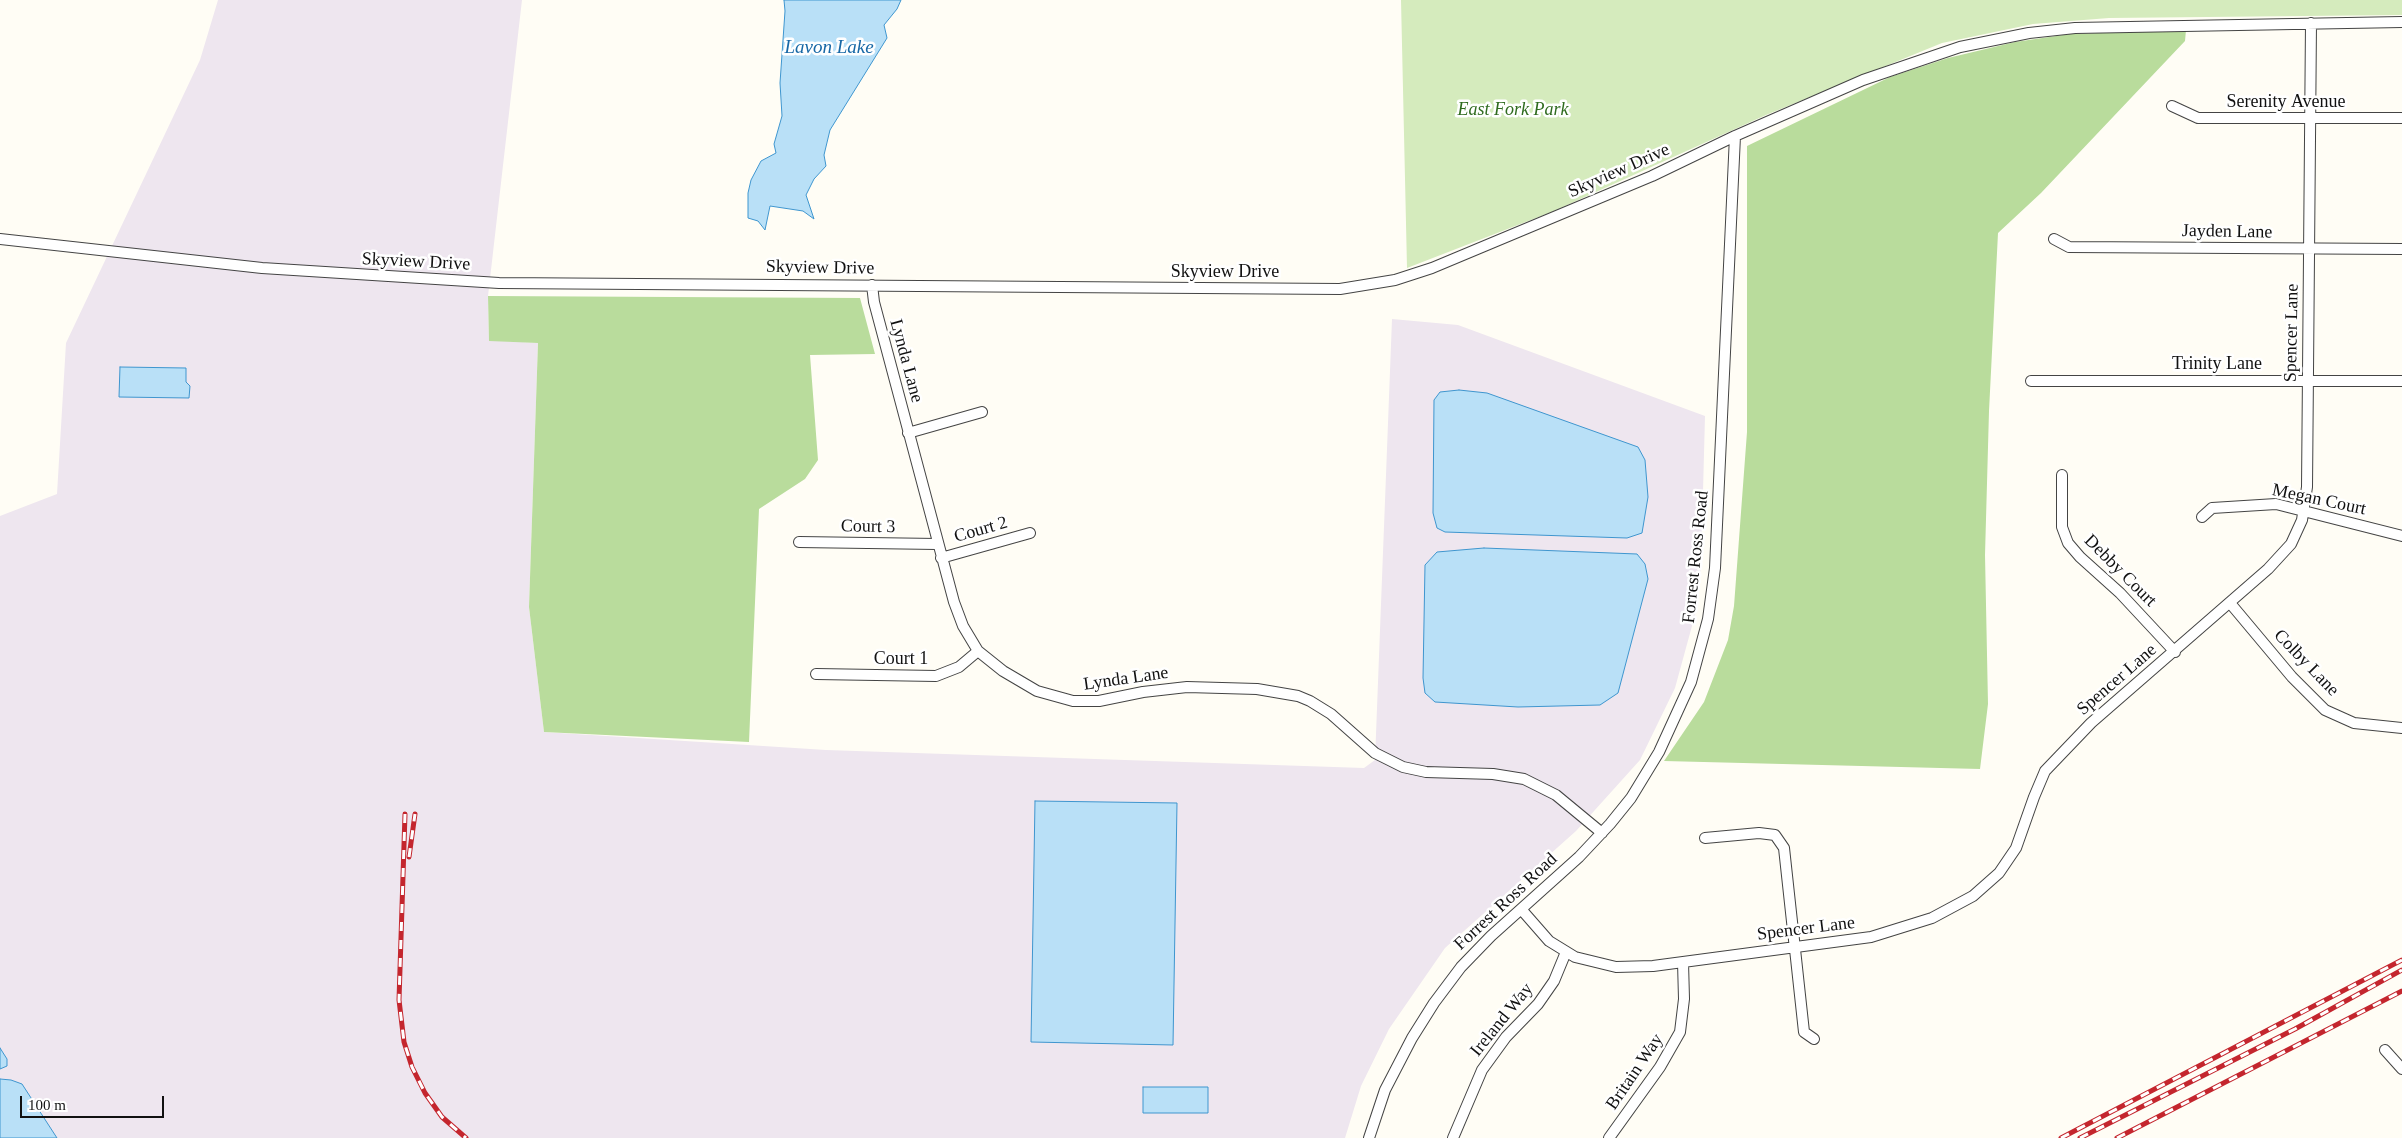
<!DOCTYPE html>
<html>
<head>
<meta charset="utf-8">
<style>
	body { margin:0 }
	#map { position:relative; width:2402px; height:1138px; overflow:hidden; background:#fffdf5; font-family:"Times New Roman",serif }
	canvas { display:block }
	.scale { position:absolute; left:20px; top:1096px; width:144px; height:22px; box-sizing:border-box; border:2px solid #111; border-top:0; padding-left:6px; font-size:15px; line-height:18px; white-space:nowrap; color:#111; -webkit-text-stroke:4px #fff; paint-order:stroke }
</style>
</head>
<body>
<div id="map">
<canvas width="2402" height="1138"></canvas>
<div class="scale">100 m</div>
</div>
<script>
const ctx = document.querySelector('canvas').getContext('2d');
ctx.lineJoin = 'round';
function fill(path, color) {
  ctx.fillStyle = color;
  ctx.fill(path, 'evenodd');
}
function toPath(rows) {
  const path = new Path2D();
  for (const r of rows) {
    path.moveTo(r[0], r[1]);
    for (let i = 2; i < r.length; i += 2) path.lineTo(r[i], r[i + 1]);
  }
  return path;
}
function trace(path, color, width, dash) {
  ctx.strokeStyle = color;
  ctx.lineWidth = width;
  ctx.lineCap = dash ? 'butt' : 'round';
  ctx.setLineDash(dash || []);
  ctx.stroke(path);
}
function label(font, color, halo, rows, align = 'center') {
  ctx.font = font + ' "Times New Roman",serif';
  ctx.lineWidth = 5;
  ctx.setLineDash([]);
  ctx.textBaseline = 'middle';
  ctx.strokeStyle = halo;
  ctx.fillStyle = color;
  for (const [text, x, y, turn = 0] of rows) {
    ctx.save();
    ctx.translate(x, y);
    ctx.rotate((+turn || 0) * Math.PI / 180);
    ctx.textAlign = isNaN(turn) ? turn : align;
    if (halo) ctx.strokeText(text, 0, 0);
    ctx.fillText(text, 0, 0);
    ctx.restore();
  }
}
const industrial = toPath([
	[218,0,522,0,488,296,489,340,538,343,529,607,544,732,826,750,1364,768,1375,760,1392,319,1458,325,1705,416,1701,567,1695,615,1675,688,1640,760,1576,831,1445,948,1389,1029,1361,1086,1345,1138,0,1138,0,516,57,494,66,343,200,60]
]);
const green = toPath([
	[1401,0,2402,0,2402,15,2109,18,2033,24,1942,43,1766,115,1554,211,1407,268]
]);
const forest = toPath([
	[2186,30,2185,41,2041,193,1998,233,1989,411,1985,555,1988,704,1980,769,1664,761,1704,702,1728,640,1734,606,1747,432,1747,146,1890,77,1948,58,2015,42,2070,34],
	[488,296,860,298,875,354,810,355,818,460,805,479,759,509,749,742,544,732,529,607,538,343,489,341]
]);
const water = toPath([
	[784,0,901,0,897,9,884,25,887,38,830,130,824,155,826,166,814,179,806,195,814,219,803,211,770,206,765,230,758,221,748,218,748,193,751,180,761,161,776,153,774,144,782,116,780,83,785,11,784,0],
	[120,367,186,368,186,382,190,386,189,398,119,397,120,367],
	[1459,390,1487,393,1638,447,1645,460,1648,497,1642,533,1627,538,1445,532,1437,528,1433,513,1434,400,1440,392,1459,390],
	[1484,548,1637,554,1645,564,1648,579,1618,693,1600,705,1518,707,1435,702,1425,693,1423,678,1425,565,1437,552,1484,548],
	[1035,801,1177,803,1173,1045,1031,1042,1035,801],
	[0,1048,7,1059,7,1066,0,1069,0,1048],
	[0,1079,11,1080,22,1084,57,1138,0,1138,0,1079],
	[1143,1087,1208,1087,1208,1113,1143,1113,1143,1087]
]);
const minor = toPath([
	[2172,106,2198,118,2402,118],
	[0,239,262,268,499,283,1340,289,1395,280,1432,268,1652,176,1735,136,1863,80,1960,47,2029,33,2075,28,2402,22],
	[2054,239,2069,247,2402,249],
	[872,285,874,302,954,602,963,626,978,651,1003,671,1037,691,1073,701,1099,701,1143,692,1187,687,1257,689,1298,696,1310,701,1331,714,1375,753,1403,767,1426,772,1493,774,1524,779,1556,795,1602,833],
	[2031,381,2402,381],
	[908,433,982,412],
	[2062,475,2062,527,2068,543,2080,557,2120,593,2175,652],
	[2202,517,2212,508,2276,504,2402,536],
	[799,542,937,544],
	[941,558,1030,533],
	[2230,603,2292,677,2325,710,2354,723,2402,728],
	[816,674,936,676,959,667,978,651],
	[1705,838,1759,833,1775,835,1784,848,1804,1032,1814,1039],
	[1521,909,1549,941,1575,957,1616,967,1653,966,1871,937,1932,918,1973,896,1999,873,2016,848,2034,797,2045,771,2091,723,2268,569,2291,544,2302,520,2307,487,2311,23],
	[2385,1050,2402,1069],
	[1369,1138,1385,1090,1412,1038,1434,1003,1461,967,1491,936,1579,857,1610,824,1631,798,1659,752,1691,682,1708,619,1715,568,1735,136],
	[1453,1138,1482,1070,1506,1037,1538,1004,1554,981,1566,952],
	[1609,1138,1660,1067,1680,1032,1684,999,1683,962]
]);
const rail = toPath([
	[405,814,399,1000,404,1042,412,1067,425,1093,442,1117,466,1138],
	[409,857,415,814],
	[2061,1138,2402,960],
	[2080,1138,2295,1029,2402,970],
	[2117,1138,2402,991]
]);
const streetNames = [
	["Serenity Avenue",2286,102],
	["Skyview Drive",1619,171,-24],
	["Jayden Lane",2227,232,1],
	["Skyview Drive",416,262,3],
	["Skyview Drive",820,268,1],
	["Skyview Drive",1225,272],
	["Spencer Lane",2292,333,-89],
	["Lynda Lane",906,361,75],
	["Trinity Lane",2217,364],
	["Megan Court",2319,500,12],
	["Court 3",868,527,1],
	["Court 2",981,530,-16],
	["Forrest Ross Road",1696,557,-84],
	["Debby Court",2120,571,45],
	["Court 1",901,659],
	["Colby Lane",2306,663,46],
	["Lynda Lane",1126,679,-8],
	["Spencer Lane",2117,680,-41],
	["Forrest Ross Road",1506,902,-43],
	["Spencer Lane",1806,929,-7],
	["Ireland Way",1502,1020,-51],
	["Britain Way",1635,1072,-56]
];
const parkNames = [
	["East Fork Park",1513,110]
];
const waterNames = [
	["Lavon Lake",829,48]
];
fill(industrial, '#eee6ef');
fill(green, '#d5ebbd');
fill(forest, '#b9dc9c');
fill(water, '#b9e0f7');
trace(water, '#3f96cf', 1);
trace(minor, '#444', 12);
trace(minor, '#fff', 10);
trace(rail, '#c4262e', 5);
trace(rail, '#fff', 3, [9]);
label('18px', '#111', '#fff', streetNames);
label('italic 18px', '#2f6b1f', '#fff', parkNames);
label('italic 19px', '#1768a6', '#fff', waterNames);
</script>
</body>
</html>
